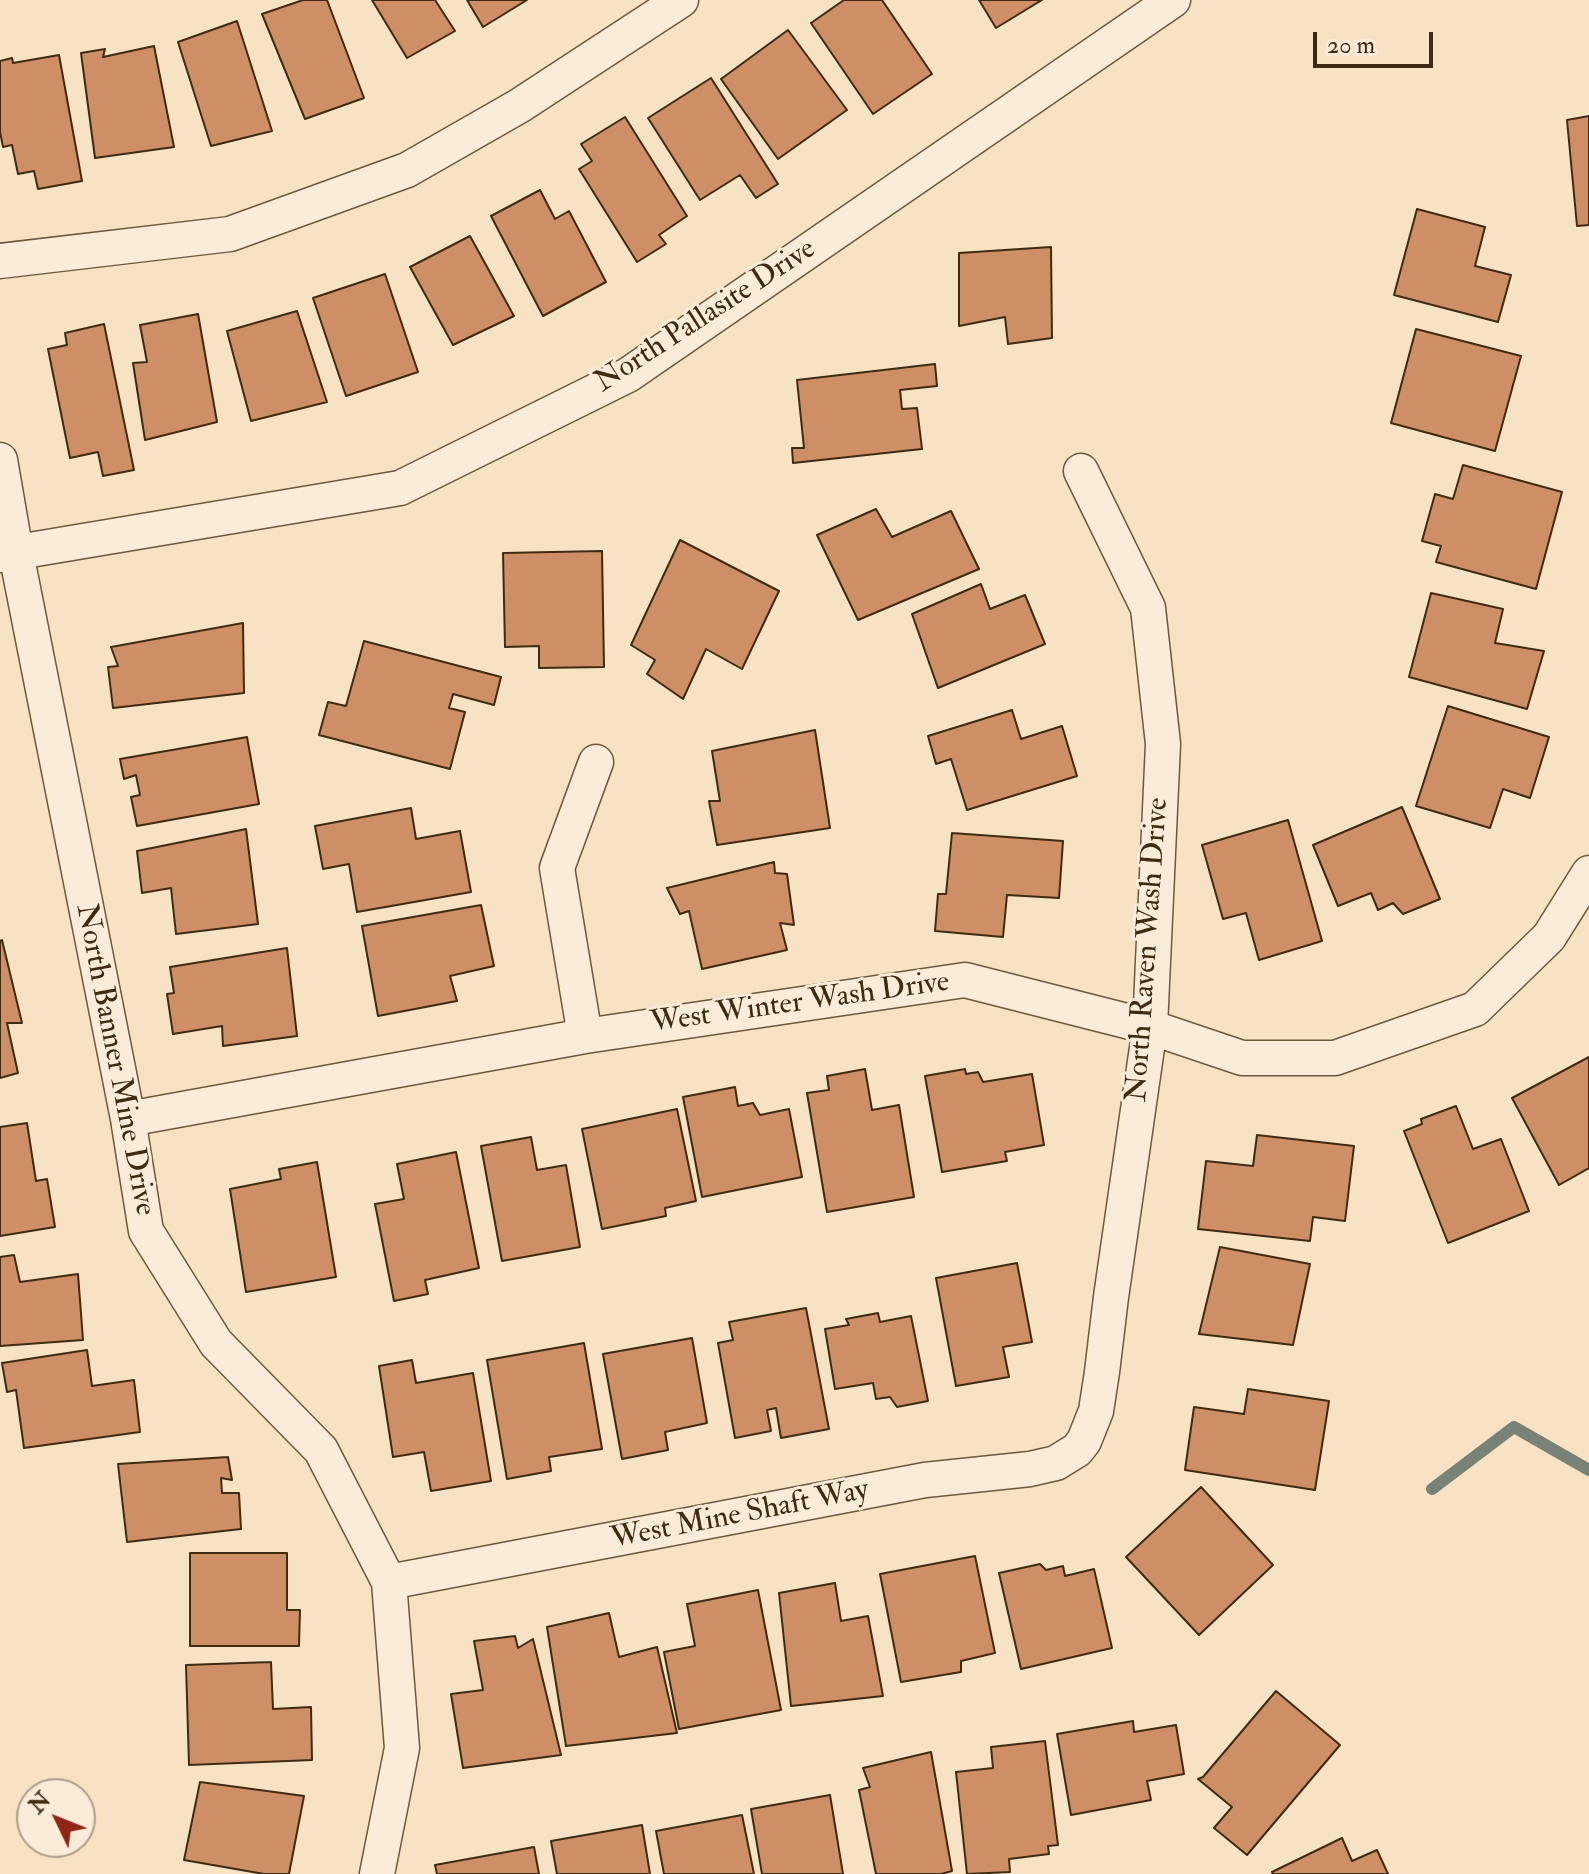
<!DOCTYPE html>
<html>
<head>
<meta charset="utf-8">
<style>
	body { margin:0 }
	#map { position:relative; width:1589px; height:1874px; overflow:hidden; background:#f7e2c4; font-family:"IM FELL Double Pica",serif }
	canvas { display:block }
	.north { position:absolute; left:16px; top:1778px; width:80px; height:80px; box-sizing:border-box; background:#faecd9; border:2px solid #af9f89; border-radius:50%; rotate:313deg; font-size:22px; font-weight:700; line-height:32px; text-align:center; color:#3f2b11 }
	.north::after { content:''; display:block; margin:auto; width:28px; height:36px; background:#8f2418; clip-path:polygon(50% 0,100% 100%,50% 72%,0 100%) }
	.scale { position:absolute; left:1313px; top:32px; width:120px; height:36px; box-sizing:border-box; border:4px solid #3f2b11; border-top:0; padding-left:10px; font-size:24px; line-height:28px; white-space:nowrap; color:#3f2b11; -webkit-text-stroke:6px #faecd9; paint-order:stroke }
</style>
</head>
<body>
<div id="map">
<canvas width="1589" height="1874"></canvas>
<div class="north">N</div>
<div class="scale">20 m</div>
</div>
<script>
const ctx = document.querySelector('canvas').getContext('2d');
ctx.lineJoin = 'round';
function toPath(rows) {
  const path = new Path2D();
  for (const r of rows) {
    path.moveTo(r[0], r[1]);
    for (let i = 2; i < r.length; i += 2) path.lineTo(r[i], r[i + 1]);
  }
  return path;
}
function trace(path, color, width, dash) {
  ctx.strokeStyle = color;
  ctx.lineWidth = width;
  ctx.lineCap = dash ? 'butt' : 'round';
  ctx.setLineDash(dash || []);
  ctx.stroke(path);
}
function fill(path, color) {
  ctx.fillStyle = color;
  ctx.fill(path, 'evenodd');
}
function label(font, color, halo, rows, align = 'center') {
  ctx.font = font + ' "IM FELL Double Pica",serif';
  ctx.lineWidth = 6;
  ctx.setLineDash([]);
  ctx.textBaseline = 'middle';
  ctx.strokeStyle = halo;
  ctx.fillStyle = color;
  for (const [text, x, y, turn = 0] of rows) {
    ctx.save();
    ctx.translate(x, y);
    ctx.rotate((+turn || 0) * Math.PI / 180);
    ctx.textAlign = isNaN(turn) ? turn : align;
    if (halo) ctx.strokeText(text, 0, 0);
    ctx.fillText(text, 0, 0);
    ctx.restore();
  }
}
const stream = toPath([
	[1432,1489,1514,1427,1589,1470]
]);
const building = toPath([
	[303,0,327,0,364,98,305,119,262,14,303,0],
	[372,0,435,0,455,31,407,58,372,0],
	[467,0,527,0,483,27,467,0],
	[844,0,882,0,932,74,873,114,811,23,844,0],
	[979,0,1042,0,996,28,979,0],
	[237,21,272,131,211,146,178,42,237,21],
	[788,30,847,110,778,159,721,79,788,30],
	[154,46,174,147,95,158,81,53,105,49,103,57,154,46],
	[59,55,82,181,38,189,34,171,18,174,12,145,3,147,0,132,0,61,12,58,13,63,59,55],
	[711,78,778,184,756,198,740,175,700,200,648,118,711,78],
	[1589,116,1589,225,1577,226,1567,120,1589,116],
	[625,117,687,216,659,235,666,244,637,262,579,169,592,161,581,144,625,117],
	[540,190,555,219,569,211,606,282,543,316,491,216,540,190],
	[1417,209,1485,227,1475,266,1511,275,1498,322,1394,295,1417,209],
	[470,236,514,316,453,345,410,267,470,236],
	[1051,247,1052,338,1008,344,1005,317,959,326,959,253,1051,247],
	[385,274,418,372,346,396,313,298,385,274],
	[297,311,327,402,251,421,227,331,297,311],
	[198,314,217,422,145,440,133,363,147,362,140,325,198,314],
	[104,324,134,470,103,476,98,452,70,458,48,349,67,345,65,333,104,324],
	[1416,329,1521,356,1495,451,1391,423,1416,329],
	[935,364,937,386,900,390,902,409,917,408,922,449,793,463,792,448,804,448,797,380,935,364],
	[1463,465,1562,492,1536,589,1436,562,1441,546,1422,541,1435,494,1453,499,1463,465],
	[876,509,892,537,951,511,979,569,858,620,817,535,876,509],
	[680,540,779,591,742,669,706,649,683,699,647,674,655,660,631,645,680,540],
	[602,551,604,667,539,668,539,646,505,647,503,553,602,551],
	[981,584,990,609,1025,595,1045,644,938,688,912,614,981,584],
	[1431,593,1503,609,1495,643,1544,651,1527,709,1409,677,1431,593],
	[243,623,244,693,113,708,108,667,118,666,111,647,243,623],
	[364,641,501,677,494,705,453,694,449,708,465,712,450,769,319,735,328,702,346,706,364,641],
	[1448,706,1549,737,1530,798,1503,789,1490,828,1416,806,1448,706],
	[1012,710,1021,739,1062,726,1077,776,967,810,951,759,936,764,928,736,1012,710],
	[815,730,830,828,717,845,709,801,720,801,712,751,815,730],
	[247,737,259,804,137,826,131,797,140,795,136,775,124,779,120,759,247,737],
	[1402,807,1440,899,1403,914,1393,903,1378,910,1371,893,1338,906,1313,845,1402,807],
	[411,808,416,839,460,831,471,892,357,912,349,864,323,869,315,826,411,808],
	[1288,820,1322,941,1259,960,1246,913,1223,919,1202,845,1288,820],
	[246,829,258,924,176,934,171,888,142,893,137,851,246,829],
	[952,833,1063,841,1059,898,1007,895,1003,937,935,931,938,894,946,894,952,833],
	[774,862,775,873,787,874,794,925,780,923,787,950,702,969,689,911,680,914,667,888,774,862],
	[481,905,494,966,450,976,457,1001,378,1016,362,926,481,905],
	[2,940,22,1023,7,1023,18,1073,0,1078,0,941,2,940],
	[287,948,297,1036,223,1046,222,1026,173,1034,167,994,174,993,170,967,287,948],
	[1589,1057,1589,1168,1559,1185,1512,1098,1589,1057],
	[865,1069,872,1110,899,1105,914,1197,827,1212,807,1093,829,1090,827,1076,865,1069],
	[965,1069,966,1074,978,1072,983,1082,1032,1074,1044,1145,1005,1152,1007,1161,942,1172,925,1076,965,1069],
	[735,1087,738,1106,753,1103,760,1115,789,1109,802,1177,702,1197,683,1097,735,1087],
	[1456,1106,1473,1149,1501,1139,1529,1211,1448,1243,1404,1131,1422,1124,1421,1119,1456,1106],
	[677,1109,696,1201,665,1208,666,1216,602,1229,582,1129,677,1109],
	[27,1123,36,1181,47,1179,55,1227,0,1236,0,1127,27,1123],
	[1257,1135,1354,1146,1345,1221,1313,1217,1310,1241,1198,1229,1206,1161,1253,1166,1257,1135],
	[531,1137,537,1170,566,1165,580,1247,502,1261,481,1146,531,1137],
	[456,1152,479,1268,425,1280,428,1294,394,1301,375,1204,404,1199,397,1164,456,1152],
	[317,1162,336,1277,246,1292,230,1189,281,1179,279,1169,317,1162],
	[1220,1247,1310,1264,1293,1345,1199,1334,1220,1247],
	[14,1255,20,1282,78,1274,83,1340,0,1346,0,1257,14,1255],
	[1017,1263,1032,1342,1003,1347,1009,1377,956,1386,936,1278,1017,1263],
	[806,1308,829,1429,781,1438,776,1408,767,1410,771,1431,735,1438,718,1343,733,1340,729,1322,806,1308],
	[878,1313,880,1322,911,1316,928,1401,897,1407,890,1397,876,1399,873,1383,835,1389,825,1329,849,1325,846,1319,878,1313],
	[692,1338,707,1423,665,1432,668,1450,622,1459,603,1354,692,1338],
	[584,1343,602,1449,549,1457,551,1471,507,1479,487,1360,584,1343],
	[87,1350,92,1386,134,1380,140,1432,24,1448,16,1390,7,1392,2,1363,87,1350],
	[412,1360,416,1383,473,1373,491,1481,431,1491,424,1452,393,1457,379,1366,412,1360],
	[1248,1389,1329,1401,1315,1490,1185,1470,1194,1407,1244,1414,1248,1389],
	[228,1457,232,1480,221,1478,222,1493,239,1493,241,1529,127,1542,118,1464,228,1457],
	[1201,1487,1273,1565,1199,1635,1126,1557,1201,1487],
	[190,1553,287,1553,287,1610,300,1610,299,1646,190,1646,190,1553],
	[975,1556,995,1653,961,1661,961,1672,901,1682,880,1574,975,1556],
	[1040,1564,1046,1570,1063,1566,1065,1576,1094,1569,1112,1648,1021,1669,999,1573,1040,1564],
	[835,1583,841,1621,868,1616,883,1696,791,1706,779,1593,835,1583],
	[758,1590,781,1710,679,1729,664,1652,695,1646,687,1604,758,1590],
	[609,1613,619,1657,657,1647,677,1733,566,1746,547,1627,609,1613],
	[515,1636,518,1648,533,1639,561,1755,463,1768,451,1694,483,1690,474,1641,515,1636],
	[271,1662,273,1709,311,1707,312,1760,189,1765,186,1665,271,1662],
	[1276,1691,1340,1745,1247,1855,1214,1828,1232,1807,1198,1779,1203,1777,1276,1691],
	[1133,1721,1134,1732,1176,1725,1184,1774,1147,1781,1151,1800,1071,1815,1057,1734,1133,1721],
	[1045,1741,1058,1845,1048,1846,1049,1854,1009,1859,1010,1872,967,1874,956,1772,993,1768,991,1747,1045,1741],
	[931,1752,952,1871,941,1874,876,1874,859,1790,870,1787,863,1768,931,1752],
	[200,1782,304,1796,289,1874,264,1874,184,1860,200,1782],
	[830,1795,843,1874,762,1874,751,1809,830,1795],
	[742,1815,754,1874,664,1874,656,1831,742,1815],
	[642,1825,650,1874,557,1874,551,1841,642,1825],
	[1342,1838,1352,1861,1377,1850,1388,1874,1273,1874,1272,1872,1342,1838],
	[534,1847,539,1874,437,1874,435,1865,534,1847]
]);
const minor = toPath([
	[0,261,230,234,407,170,519,106,681,0],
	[0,460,16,553,128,1119,146,1231,216,1343,321,1450,389,1582,402,1748,377,1874],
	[0,555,400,488,628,375,1173,0],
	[585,1036,557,868,596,762],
	[128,1119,585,1036,965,980,1150,1027,1242,1058,1335,1058,1475,1009,1549,937,1589,873],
	[389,1582,925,1480,1030,1469,1056,1463,1077,1450,1084,1441,1096,1411,1102,1372,1111,1297,1150,1027,1163,744,1148,608,1081,471]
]);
const streetNames = [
	["North Pallasite Drive",706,317,-33],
	["North Raven Wash Drive",1149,950,-86],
	["West Winter Wash Drive",800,1004,-8],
	["North Banner Mine Drive",114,1060,79],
	["West Mine Shaft Way",740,1516,-11]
];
trace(stream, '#798277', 12);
fill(building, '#ce8f67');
trace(building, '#3f2b11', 2);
trace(minor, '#6d593e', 37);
trace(minor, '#faecd9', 34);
label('30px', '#3f2b11', '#faecd9', streetNames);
</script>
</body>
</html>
